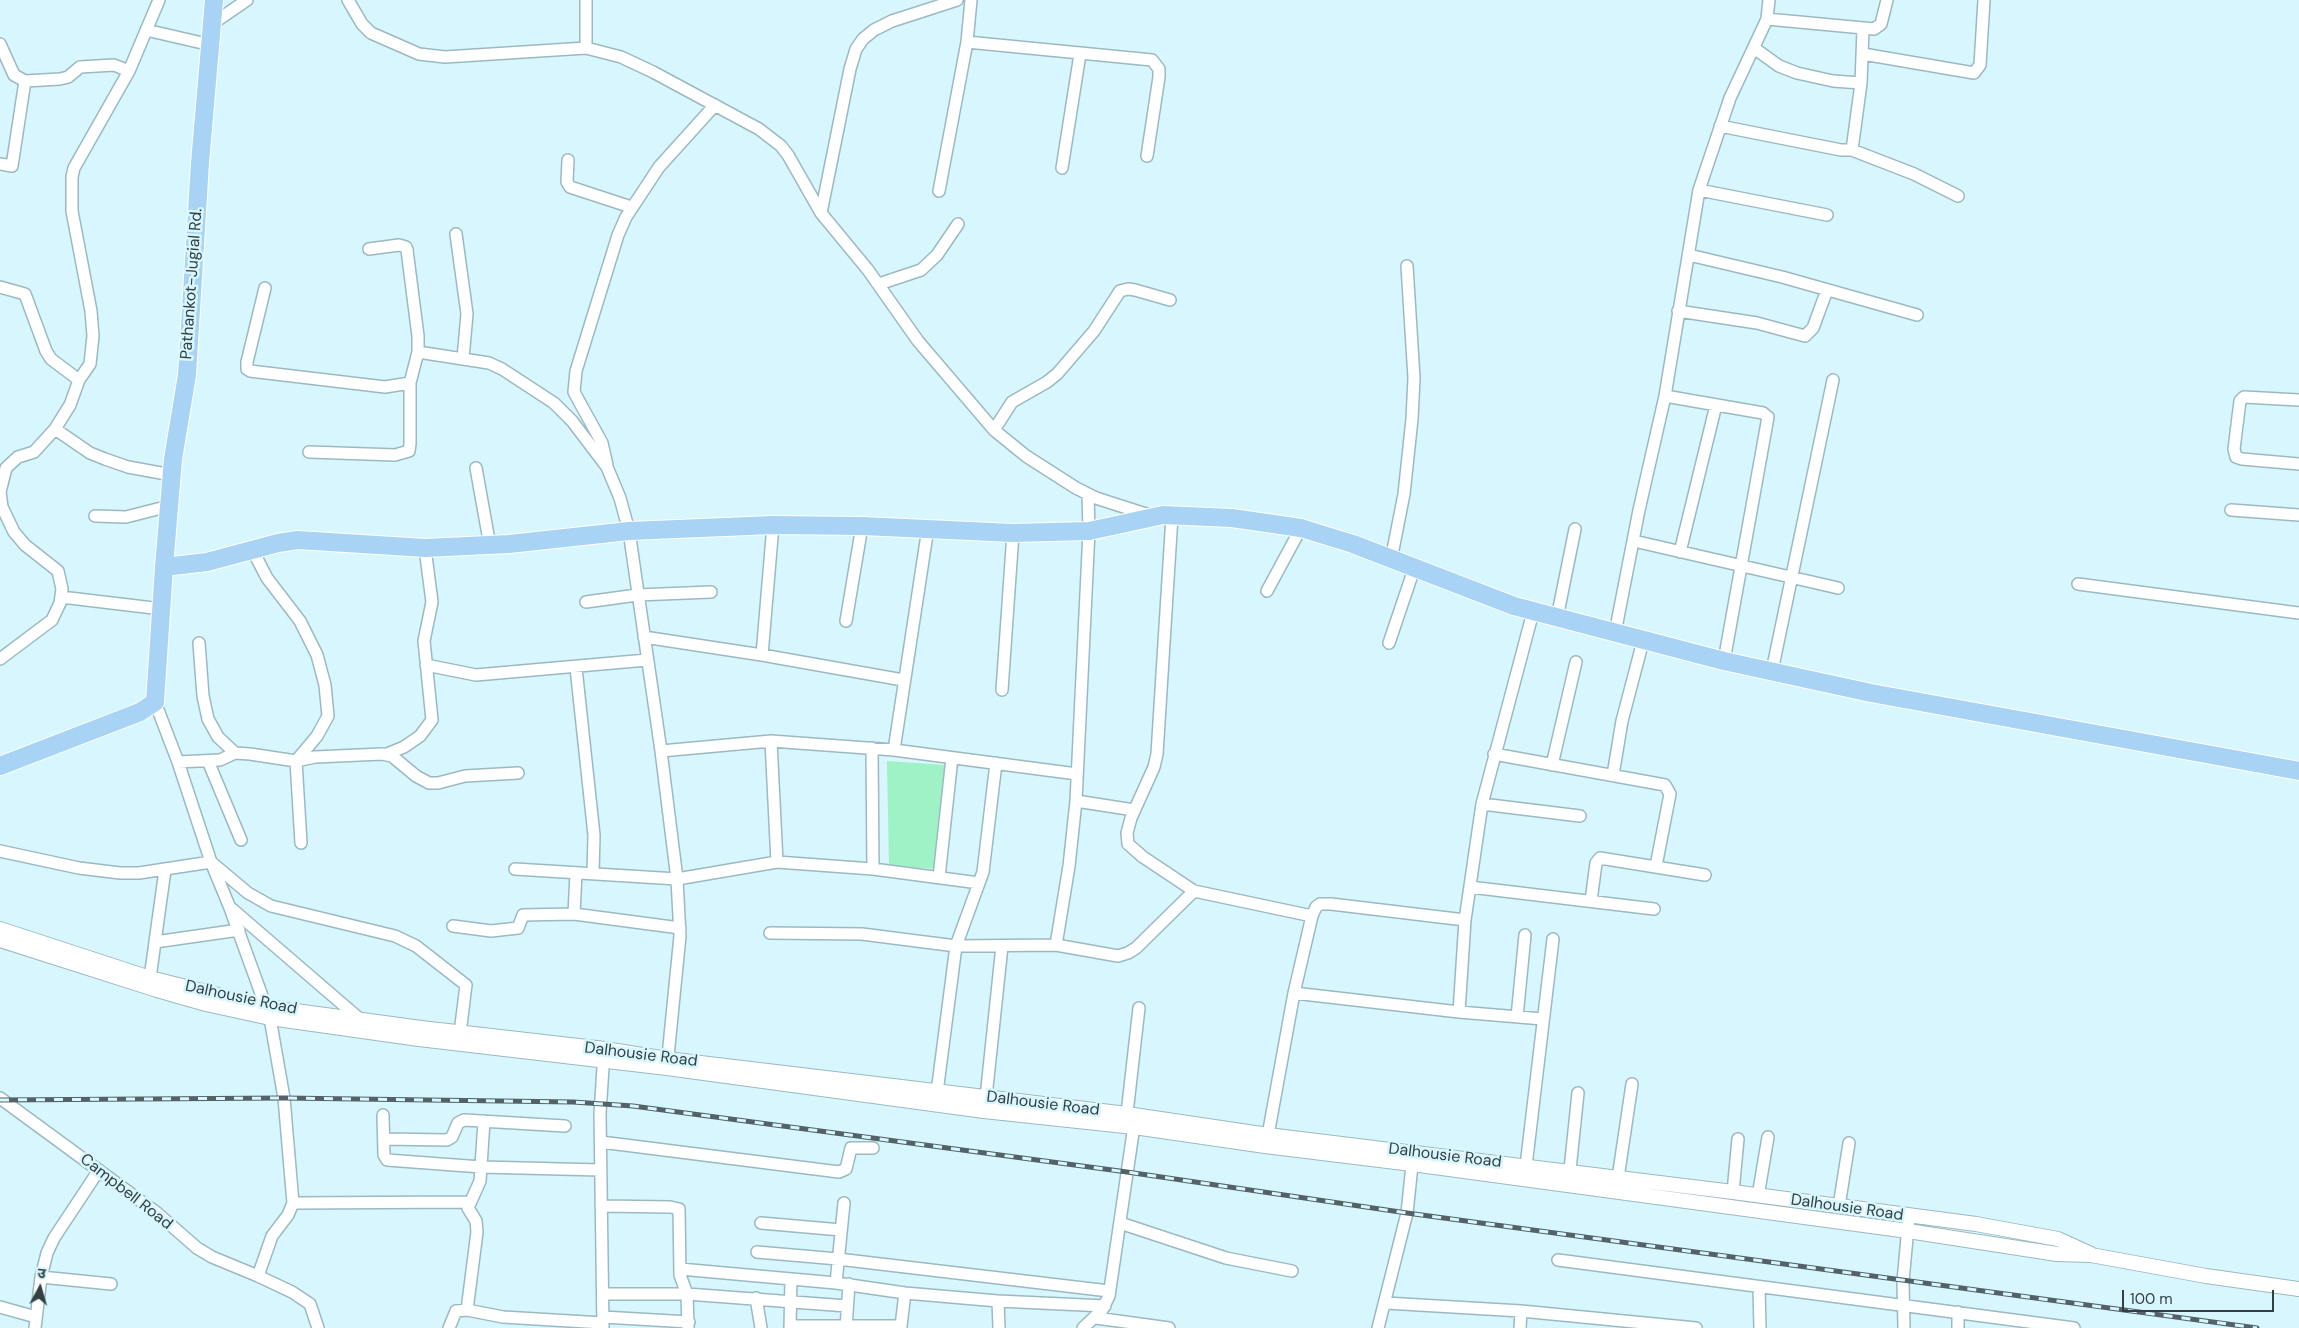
<!DOCTYPE html>
<html>
<head>
<meta charset="utf-8">
<style>
	body { margin:0 }
	#map { position:relative; width:2299px; height:1328px; overflow:hidden; background:#d7f6fe; font-family:"DM Sans","Noto Sans Devanagari",sans-serif }
	canvas { display:block }
	.north { position:absolute; left:15px; top:1263px; width:50px; height:50px; -webkit-text-stroke:4px #d7f6fe; paint-order:stroke; rotate:6deg; font-size:14px; font-weight:700; line-height:20px; text-align:center; color:#333f42 }
	.north::after { content:''; display:block; margin:auto; width:18px; height:22px; background:#333f42; clip-path:polygon(50% 0,100% 100%,50% 72%,0 100%) }
	.scale { position:absolute; left:2122px; top:1290px; width:152px; height:22px; box-sizing:border-box; border:2px solid #333f42; border-top:0; padding-left:6px; font-size:15px; line-height:18px; white-space:nowrap; color:#333f42; -webkit-text-stroke:4px #d7f6fe; paint-order:stroke }
</style>
</head>
<body>
<div id="map">
<canvas width="2299" height="1328"></canvas>
<div class="north">उ</div>
<div class="scale">100 m</div>
</div>
<script>
const ctx = document.querySelector('canvas').getContext('2d');
ctx.lineJoin = 'round';
function fill(path, color) {
  ctx.fillStyle = color;
  ctx.fill(path, 'evenodd');
}
function toPath(rows) {
  const path = new Path2D();
  for (const r of rows) {
    path.moveTo(r[0], r[1]);
    for (let i = 2; i < r.length; i += 2) path.lineTo(r[i], r[i + 1]);
  }
  return path;
}
function trace(path, color, width, dash) {
  ctx.strokeStyle = color;
  ctx.lineWidth = width;
  ctx.lineCap = dash ? 'butt' : 'round';
  ctx.setLineDash(dash || []);
  ctx.stroke(path);
}
function label(font, color, halo, rows, align = 'center') {
  ctx.font = font + ' "DM Sans",sans-serif';
  ctx.lineWidth = 5;
  ctx.setLineDash([]);
  ctx.textBaseline = 'middle';
  ctx.strokeStyle = halo;
  ctx.fillStyle = color;
  for (const [text, x, y, turn = 0] of rows) {
    ctx.save();
    ctx.translate(x, y);
    ctx.rotate((+turn || 0) * Math.PI / 180);
    ctx.textAlign = isNaN(turn) ? turn : align;
    if (halo) ctx.strokeText(text, 0, 0);
    ctx.fillText(text, 0, 0);
    ctx.restore();
  }
}
const green = toPath([
	[887,761,945,765,936,869,889,866]
]);
const minor = toPath([
	[348,0,362,24,371,33,419,54,445,57,586,48,621,57,653,72,759,129,781,146,788,155,821,213,868,270,918,341,994,430,1026,456,1076,488,1096,498,1152,516],
	[586,0,586,48],
	[1767,19,1874,29,1881,24,1887,0],
	[212,24,247,0],
	[146,30,211,45],
	[967,42,1152,60,1159,69,1159,77,1147,156],
	[0,44,14,75,25,81,60,79,68,77,80,67,114,65,129,71,159,0],
	[1754,48,1779,66,1797,73,1833,81,1861,83],
	[1863,54,1974,73,1980,65,1984,0],
	[1720,126,1841,150,1852,150,1914,174,1958,196],
	[1852,150,1861,83,1863,29],
	[568,160,567,182,570,187,631,207],
	[0,164,12,166,25,81],
	[1062,168,1080,54],
	[1699,190,1827,215],
	[939,191,967,42,971,0],
	[821,213,850,69,856,49,863,39,874,30,892,21,957,0],
	[456,234,467,314,463,358],
	[1689,255,1782,277,1917,315],
	[879,284,921,270,937,255,958,224],
	[0,287,25,294,46,351,51,359,79,380],
	[265,288,247,362,247,369,250,371,385,387,410,383],
	[1678,311,1757,323,1805,336,1813,328,1827,290],
	[418,352,489,363,502,369,554,403,572,421,607,467,620,498,629,531,661,751,677,879,680,936,667,1066],
	[1665,396,1763,413,1768,417,1724,661],
	[2299,400,2244,397,2240,401,2234,449,2236,457,2242,459,2299,464],
	[55,429,90,453,105,459,128,467,172,475],
	[994,430,1012,402,1047,382,1057,374,1094,331,1120,291,1128,289,1135,290,1170,300],
	[309,452,395,455,409,451,410,444,410,383,418,352,418,336,407,250,406,247,399,245,369,249],
	[607,465,602,443,574,392,576,371,618,235,626,217,659,167,715,105],
	[476,468,490,546],
	[2231,510,2299,515],
	[95,516,126,517,169,506],
	[1172,516,1157,754,1154,767,1131,818,1127,833,1128,844,1143,857,1194,891,1312,916],
	[1634,541,1838,588],
	[252,549,267,578,300,621,317,655,325,685,328,716,317,736,296,761,301,843],
	[1680,552,1716,405],
	[1391,560,1404,494,1412,419,1414,378,1407,266],
	[2078,584,2299,613],
	[1267,591,1301,528],
	[61,597,162,609],
	[586,602,637,595,711,592],
	[1557,618,1575,529],
	[846,621,862,526],
	[1615,633,1639,510,1665,396,1699,190,1730,98,1767,19,1769,0],
	[644,637,762,655,903,680],
	[199,643,203,696,208,719,218,737,235,753],
	[1389,643,1414,569],
	[762,655,773,525],
	[0,659,52,620,60,603,62,589,58,571,25,545,14,532,2,507,0,492,6,468,18,457,34,452,55,429,70,405,79,380,90,364,93,336,91,311,72,211,72,177,74,168,129,71],
	[426,665,476,675,647,660],
	[576,668,594,835,593,874],
	[1772,671,1833,380],
	[1002,690,1013,533],
	[155,702,178,762,211,862,230,908,270,1018,284,1098,293,1203,288,1215,272,1236,258,1276,292,1292,310,1304,318,1328],
	[771,741,777,862,873,869,979,883],
	[872,748,873,869],
	[894,750,928,528],
	[661,751,771,741,894,750,1077,774],
	[387,754,404,747,420,736,432,720,424,641,432,602,425,548],
	[1494,754,1665,785,1670,794,1656,866],
	[208,761,241,840],
	[178,762,220,760,235,753,250,754,296,761,315,757,382,754,392,756,416,776,429,783,438,783,465,776,518,773],
	[1552,765,1576,662],
	[1613,775,1622,721,1643,641],
	[1076,801,1134,810],
	[1482,804,1580,816],
	[0,851,79,868,120,873,139,873,211,862,248,893,271,906,395,936,416,946,466,985,460,1033],
	[515,869,677,879,777,862],
	[939,877,952,758],
	[1470,887,1654,909],
	[1591,901,1596,863,1600,858,1705,875],
	[232,909,362,1021],
	[574,914,576,873],
	[453,926,491,931,518,928,523,915,574,914,680,928],
	[770,933,862,934,956,946,1056,945,1118,956,1128,953,1136,948,1194,891],
	[155,942,239,930],
	[1056,945,1069,866,1076,801,1089,531,1088,494],
	[150,978,165,870],
	[1294,993,1459,1012,1543,1019],
	[1459,1012,1465,920,1482,804,1533,612],
	[1517,1017,1525,935],
	[986,1097,1002,946],
	[0,1098,157,1213,197,1248,212,1257,258,1276],
	[936,1100,956,946,983,872,996,763],
	[383,1115,384,1155,387,1160,481,1167,601,1170],
	[484,1121,480,1181,468,1208,476,1221,477,1232,467,1310,503,1317,603,1323],
	[1126,1122,1139,1008],
	[1268,1135,1294,993,1312,916,1316,907,1320,904,1331,904,1465,920],
	[384,1139,447,1140,452,1137,458,1123,464,1120,565,1126],
	[601,1142,839,1172,846,1169,851,1148,873,1148],
	[1526,1166,1553,939],
	[1618,1178,1632,1084],
	[1569,1179,1578,1093],
	[1733,1192,1738,1139],
	[1758,1196,1768,1137],
	[293,1203,468,1202],
	[601,1206,670,1207,679,1209,680,1275,687,1294,688,1328],
	[1839,1206,1849,1143],
	[761,1223,841,1230],
	[1120,1223,1226,1258,1292,1271],
	[757,1252,838,1259,1109,1291],
	[1558,1260,2074,1328],
	[680,1269,836,1283,905,1293,998,1301,1105,1306],
	[41,1277,47,1253,54,1238,99,1170],
	[836,1283,844,1203],
	[1759,1287,1760,1328],
	[603,1294,687,1294,847,1306],
	[756,1298,761,1328],
	[998,1301,999,1328],
	[1386,1303,1521,1311,1696,1328],
	[0,1307,36,1317],
	[603,1317,689,1322],
	[1096,1318,1169,1328],
	[790,1326,901,1326,905,1293],
	[35,1328,41,1277,111,1284],
	[449,1328,456,1311,467,1310],
	[603,1328,600,1113,604,1053],
	[790,1328,791,1279],
	[846,1328,849,1284],
	[1083,1328,1102,1310,1109,1296,1135,1119],
	[1378,1328,1407,1213,1413,1156],
	[1520,1328,1521,1311],
	[1904,1328,1903,1281,1909,1216],
	[1958,1328,1958,1312]
]);
const tertiary = toPath([
	[0,929,150,978,266,1007,421,1028,605,1049,667,1059,1127,1114,1268,1135,1733,1192,1976,1224,2058,1239,2091,1254],
	[0,940,157,990,206,1004,270,1018,419,1039,667,1068,984,1111,1134,1127,1265,1146,1412,1164,1908,1231,2057,1254,2091,1255,2206,1276,2299,1289]
]);
const primary = toPath([
	[164,567,173,459,187,375,200,163,214,0],
	[0,766,140,712,155,702,164,567,207,562,278,543,298,540,425,548,509,544,629,531,773,525,862,526,1013,533,1089,531,1163,515,1232,518,1301,528,1353,544,1514,606,1724,661,1871,693,2299,771]
]);
const rail = toPath([
	[0,1100,284,1098,573,1102,633,1106,1127,1172,1407,1213,2257,1328]
]);
const streetNames = [
	["Pathankot-Jugial Rd.",192,284,-86],
	["Dalhousie Road",241,998,12],
	["Dalhousie Road",641,1055,7],
	["Dalhousie Road",1043,1104,7],
	["Dalhousie Road",1445,1156,7],
	["Campbell Road",126,1192,38],
	["Dalhousie Road",1847,1208,8]
];
fill(green, '#9ef2c5');
trace(minor, '#9cb9c1', 14);
trace(tertiary, '#9cb9c1', 16);
trace(primary, '#fff', 20);
trace(minor, '#fff', 11);
trace(tertiary, '#fff', 14);
trace(primary, '#a9d3f5', 18);
trace(rail, '#526266', 5);
trace(rail, '#d7f6fe', 3, [9]);
label('16px', '#333f42', '#d7f6fe', streetNames);
</script>
</body>
</html>
